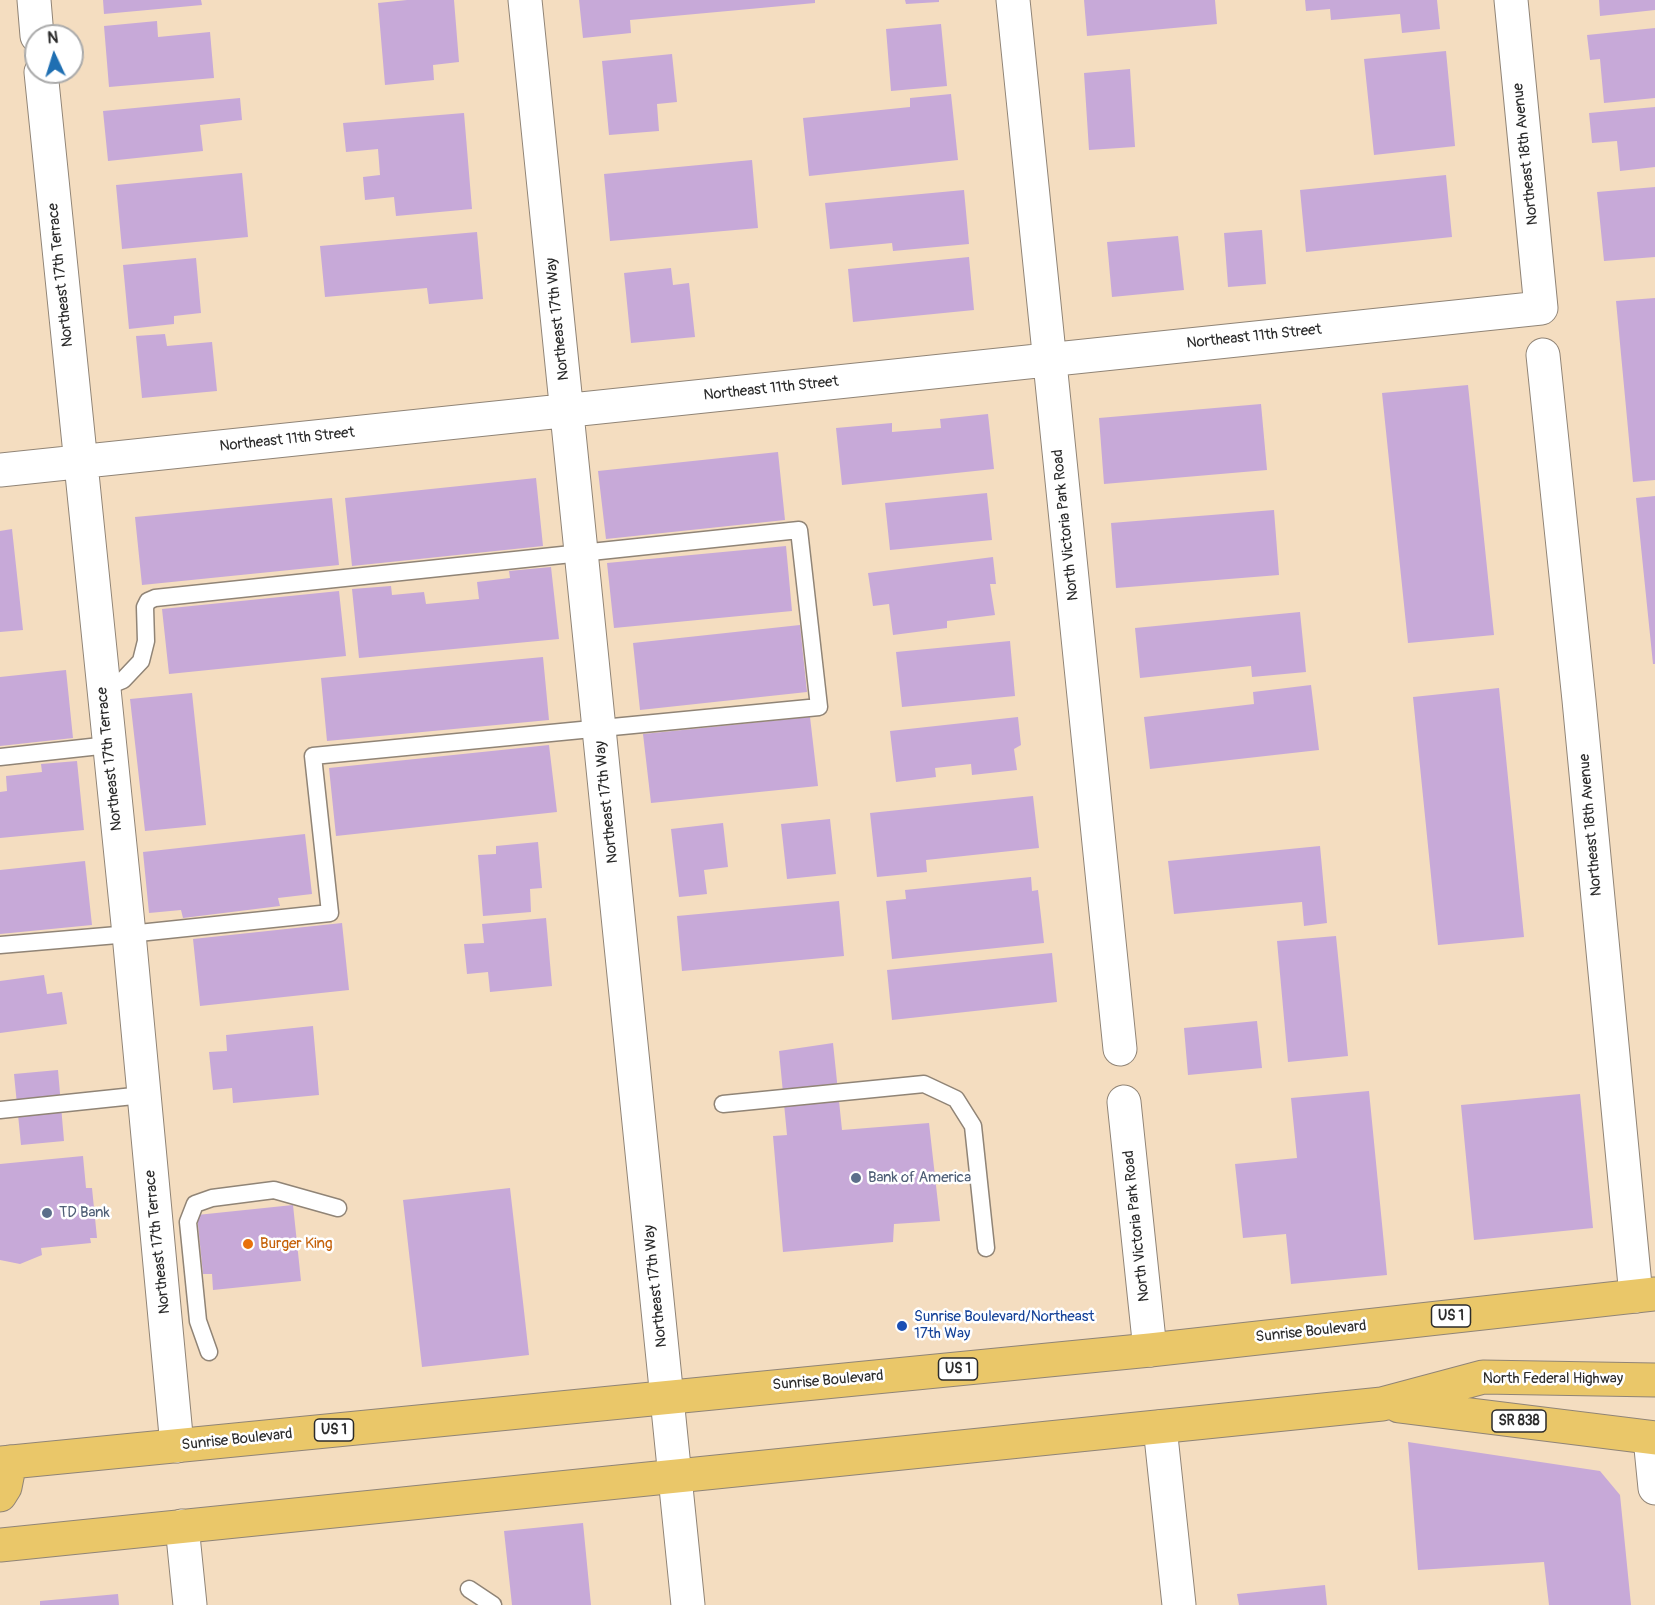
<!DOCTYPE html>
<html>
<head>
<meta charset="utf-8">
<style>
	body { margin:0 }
	#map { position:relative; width:1655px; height:1605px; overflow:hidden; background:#f4ddc0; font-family:Pangolin,sans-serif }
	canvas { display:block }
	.north { position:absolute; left:24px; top:24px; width:60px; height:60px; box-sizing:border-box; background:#fff; border:2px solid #aaa; border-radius:50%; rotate:356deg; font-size:16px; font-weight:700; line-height:24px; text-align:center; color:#2b2b2b }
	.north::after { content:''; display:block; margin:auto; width:21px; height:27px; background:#1f6fb2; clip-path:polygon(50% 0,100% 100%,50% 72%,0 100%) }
</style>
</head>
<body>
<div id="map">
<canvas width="1655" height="1605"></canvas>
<div class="north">N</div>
</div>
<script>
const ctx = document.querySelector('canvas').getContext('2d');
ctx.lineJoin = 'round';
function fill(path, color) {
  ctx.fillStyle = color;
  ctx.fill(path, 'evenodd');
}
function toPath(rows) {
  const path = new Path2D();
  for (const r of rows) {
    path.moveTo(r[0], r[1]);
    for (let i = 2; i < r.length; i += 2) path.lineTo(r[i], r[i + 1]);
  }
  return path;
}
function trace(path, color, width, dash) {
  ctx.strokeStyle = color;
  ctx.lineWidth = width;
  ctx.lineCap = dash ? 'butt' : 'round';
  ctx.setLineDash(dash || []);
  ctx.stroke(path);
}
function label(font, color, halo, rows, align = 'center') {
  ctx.font = font + ' Pangolin,sans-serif';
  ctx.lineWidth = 5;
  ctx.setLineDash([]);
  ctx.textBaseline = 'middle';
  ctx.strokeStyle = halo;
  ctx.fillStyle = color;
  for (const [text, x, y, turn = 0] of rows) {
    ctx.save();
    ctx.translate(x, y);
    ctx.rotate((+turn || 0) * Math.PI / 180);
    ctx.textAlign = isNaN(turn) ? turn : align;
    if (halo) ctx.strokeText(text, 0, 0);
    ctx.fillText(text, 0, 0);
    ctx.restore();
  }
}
const building = toPath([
	[103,0,201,0,202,5,104,14],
	[407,0,454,0,459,62,433,65,434,80,385,85,378,3],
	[579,0,815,0,815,3,630,20,631,33,583,38],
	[905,0,939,0,939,2,906,4],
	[1084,0,1215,0,1217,24,1087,36],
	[1305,0,1437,0,1440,29,1402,33,1400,14,1331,20,1330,9,1306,11],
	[1599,0,1655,0,1655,10,1600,16],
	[157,21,158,37,210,32,214,78,109,87,104,26],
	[941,24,947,86,891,91,886,29],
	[1655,28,1655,98,1604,103,1600,59,1590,60,1587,35],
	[1446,51,1455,146,1374,155,1364,59],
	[672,54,677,102,657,104,659,131,609,135,602,61],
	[1130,69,1135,147,1089,150,1084,73],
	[951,94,958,160,809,176,803,118,910,107,910,98],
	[240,98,242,120,200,125,203,151,108,161,103,111],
	[1655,107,1655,167,1620,171,1617,141,1592,143,1589,113],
	[464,113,472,209,396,216,394,197,365,200,363,177,380,175,378,149,346,152,343,123],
	[752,160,758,228,610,241,604,174],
	[242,173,248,237,122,249,116,185],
	[1446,175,1452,237,1306,252,1300,190],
	[1655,187,1655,257,1604,261,1597,192],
	[964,190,969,244,893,251,892,243,830,249,825,203],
	[1262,230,1266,284,1228,287,1224,233],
	[477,232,483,299,429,304,427,288,325,297,320,246],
	[1178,236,1184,290,1112,297,1107,242],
	[969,257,974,310,853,322,848,269],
	[196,258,201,313,174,316,174,324,129,329,123,265],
	[671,268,673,285,689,283,695,337,631,343,624,273],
	[1655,298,1655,480,1633,482,1616,301],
	[165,334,167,346,212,342,217,391,142,398,136,336],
	[1468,385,1494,635,1408,643,1382,393],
	[1261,404,1267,470,1104,484,1099,418],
	[988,414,994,469,842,485,836,428,892,423,892,432,941,428,940,419],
	[778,452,785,520,606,539,598,471],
	[536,478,543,546,352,566,345,498],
	[987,493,992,540,890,550,885,503],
	[1655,496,1655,664,1653,664,1636,498],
	[332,498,339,565,142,585,135,517],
	[1274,510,1279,575,1116,588,1111,523],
	[12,529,23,630,0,632,0,531],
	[786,546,792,611,614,628,607,563],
	[993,557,996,584,990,584,995,615,947,621,947,628,893,635,889,604,873,606,868,573],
	[551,567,559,639,359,658,352,589,391,586,392,595,424,592,426,604,479,599,477,582,510,578,509,571],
	[339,591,346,656,169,674,162,609],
	[1300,612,1306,672,1252,677,1251,666,1140,678,1135,628],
	[800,625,807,692,640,710,633,643],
	[1010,641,1015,696,902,707,896,652],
	[543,657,549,720,327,741,321,678],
	[66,670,73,738,0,746,0,677],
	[1311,685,1319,750,1150,769,1144,717,1254,704,1253,692],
	[1499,688,1524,937,1438,945,1413,697],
	[192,693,206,825,145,831,130,699],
	[810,717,818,786,651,803,643,734],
	[1018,717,1021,745,1014,749,1017,770,972,775,971,764,935,768,936,777,896,782,890,731],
	[549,745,557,812,336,836,329,768],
	[77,761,84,830,0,838,0,792,7,791,6,776,42,772,41,764],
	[1033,796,1039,848,926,860,927,872,877,877,870,813],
	[830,819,836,874,787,879,781,824],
	[723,823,728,867,704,870,707,894,679,897,671,829],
	[305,834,312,894,278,898,280,906,183,918,181,910,149,913,143,852],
	[538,842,542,888,530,889,531,912,483,916,478,855,496,854,496,846],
	[1320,846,1327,923,1304,926,1302,902,1174,914,1168,861],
	[85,861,92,925,0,934,0,870],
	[1031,877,1032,891,1038,890,1044,943,892,959,886,901,906,899,905,890],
	[839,901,844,956,682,971,677,916],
	[546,918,552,986,490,992,488,972,467,974,464,944,484,943,482,924],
	[342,923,349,990,200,1006,193,939],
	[1336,936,1348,1056,1288,1062,1277,941],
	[1052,953,1057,1002,892,1020,887,970],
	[44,975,47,994,62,992,67,1024,0,1033,0,981],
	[1257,1021,1262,1068,1188,1075,1184,1028],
	[313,1026,319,1095,233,1103,232,1088,213,1090,209,1052,227,1051,226,1035],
	[833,1043,842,1130,929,1123,940,1221,894,1224,893,1242,783,1252,773,1136,787,1135,779,1051],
	[58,1070,64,1141,21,1145,14,1074],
	[1369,1091,1387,1275,1291,1284,1286,1234,1243,1238,1235,1164,1297,1158,1291,1098],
	[1580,1094,1593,1228,1474,1240,1461,1105],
	[83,1156,86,1188,92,1188,97,1238,90,1238,91,1243,41,1248,42,1255,20,1264,0,1260,0,1164],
	[510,1188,529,1355,422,1367,403,1200],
	[293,1205,301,1281,213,1290,212,1274,203,1274,197,1215],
	[1408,1442,1600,1471,1620,1495,1631,1605,1549,1605,1544,1562,1418,1570],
	[583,1523,591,1605,512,1605,504,1531],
	[1325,1585,1327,1605,1239,1605,1237,1594],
	[118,1594,119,1605,40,1605,40,1601]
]);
const service = toPath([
	[0,757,109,745],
	[0,945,129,934,330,913,313,756,819,707,799,530,155,598,148,601,145,607,146,641,141,661,123,680,103,688],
	[723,1104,924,1084,956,1099,973,1126,986,1248],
	[0,1110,143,1095],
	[209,1352,198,1321,188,1222,195,1204,212,1198,274,1190,338,1208],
	[469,1589,493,1605]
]);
const minor = toPath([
	[34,0,37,36],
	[525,0,688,1605],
	[1013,0,1120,1049],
	[41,72,129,934,177,1446],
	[1543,355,1579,700,1636,1296],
	[0,470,1541,308,1511,0],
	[1124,1102,1150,1350],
	[1650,1438,1655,1488],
	[182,1526,190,1605]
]);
const tertiary = toPath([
	[1160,1427,1179,1605]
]);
const primary = toPath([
	[1399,1406,1655,1438],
	[0,1463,1150,1350,1655,1294],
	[0,1495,5,1487,10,1462],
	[0,1545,1382,1404,1483,1377,1655,1380]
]);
const markers = [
	[856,1178,6,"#5c6f8a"],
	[47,1213,6,"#5c6f8a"],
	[248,1244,6,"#e8710a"],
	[902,1326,6,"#1a4fb4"]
];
const shields = [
	[1451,1316,39],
	[958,1369,39],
	[1519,1421,54],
	[334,1430,39]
];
const shieldNames = [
	["US 1",1451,1316],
	["US 1",958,1369],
	["SR 838",1519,1421],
	["US 1",334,1430]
];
const streetNames = [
	["Northeast 18th Avenue",1526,154,-96],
	["Northeast 17th Terrace",61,275,-96],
	["Northeast 17th Way",558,319,-96],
	["Northeast 11th Street",1254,337,-6],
	["Northeast 11th Street",771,389,-6],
	["Northeast 11th Street",287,440,-6],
	["North Victoria Park Road",1066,525,-96],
	["Northeast 17th Terrace",110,759,-96],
	["Northeast 17th Way",607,802,-96],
	["Northeast 18th Avenue",1591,825,-95],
	["North Victoria Park Road",1137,1226,-96],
	["Northeast 17th Terrace",158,1242,-96],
	["Northeast 17th Way",656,1286,-96],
	["Sunrise Boulevard",1311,1332,-6],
	["North Federal Highway",1553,1379],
	["Sunrise Boulevard",828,1381,-5],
	["Sunrise Boulevard",237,1440,-6]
];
const serviceNames = [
	["Bank of America",868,1178],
	["TD Bank",59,1213]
];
const foodNames = [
	["Burger King",260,1244]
];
const transitNames = [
	["Sunrise Boulevard/Northeast",914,1317],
	["17th Way",914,1334]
];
fill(building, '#c7a9d8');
trace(service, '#908476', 19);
trace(minor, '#908476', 35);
trace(tertiary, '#908476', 35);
trace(primary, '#908476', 35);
trace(service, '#fff', 16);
trace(minor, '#fff', 33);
trace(tertiary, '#fff', 33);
trace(primary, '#eac769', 33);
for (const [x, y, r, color] of markers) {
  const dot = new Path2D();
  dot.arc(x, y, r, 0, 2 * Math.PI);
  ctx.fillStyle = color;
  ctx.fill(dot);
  trace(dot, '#fff', 2);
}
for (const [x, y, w] of shields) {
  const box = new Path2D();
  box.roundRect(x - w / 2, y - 11, w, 22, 4.5);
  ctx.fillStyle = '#fff';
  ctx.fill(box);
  trace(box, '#2b2b2b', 1.5);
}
label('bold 14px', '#2b2b2b', null, shieldNames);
label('15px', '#2b2b2b', '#fff', streetNames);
label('15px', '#4e5e75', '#fff', serviceNames, 'left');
label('15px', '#c56008', '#fff', foodNames, 'left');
label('15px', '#164399', '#fff', transitNames, 'left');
</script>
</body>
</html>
